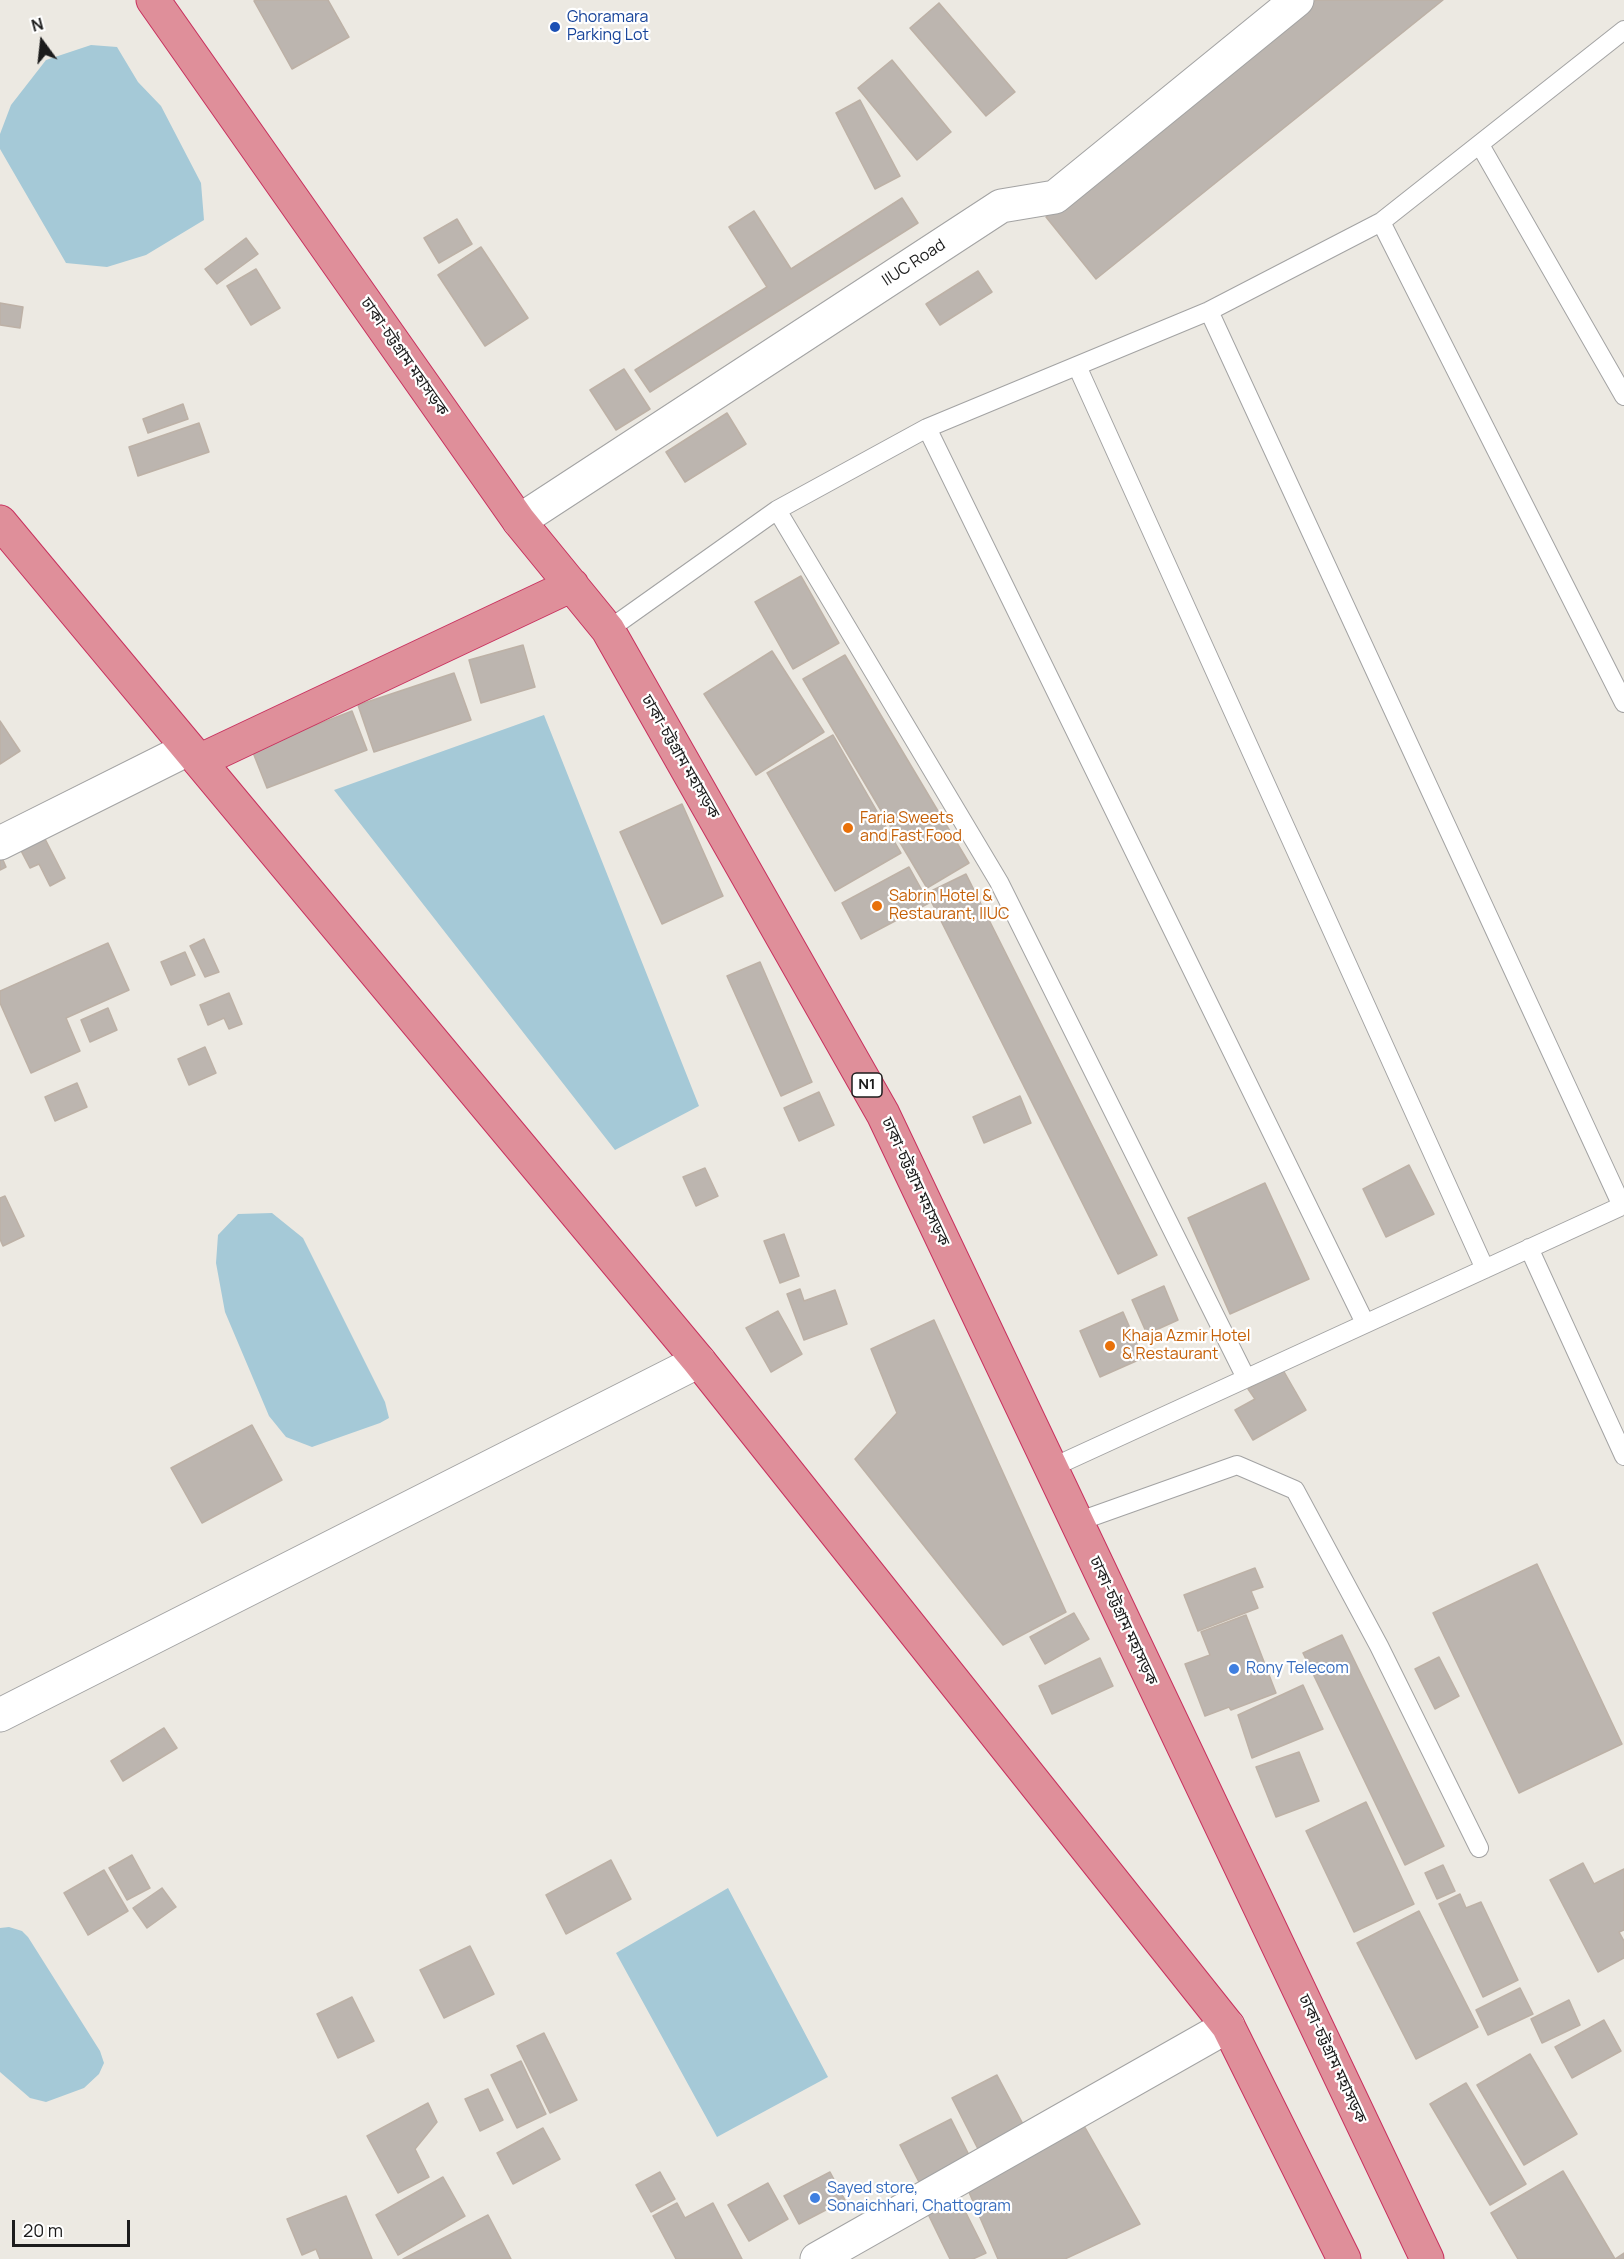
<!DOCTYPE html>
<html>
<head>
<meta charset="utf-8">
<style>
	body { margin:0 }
	#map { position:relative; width:1624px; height:2259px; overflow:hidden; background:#ece9e2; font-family:Manrope,sans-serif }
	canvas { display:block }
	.north { position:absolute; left:12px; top:12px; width:60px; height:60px; -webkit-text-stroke:4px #fff; paint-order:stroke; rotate:345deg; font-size:16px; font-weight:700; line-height:24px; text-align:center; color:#1c1c1c }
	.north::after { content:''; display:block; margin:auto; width:21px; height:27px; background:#1c1c1c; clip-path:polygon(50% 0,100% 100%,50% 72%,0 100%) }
	.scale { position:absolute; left:12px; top:2220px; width:118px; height:27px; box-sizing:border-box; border:3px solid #1c1c1c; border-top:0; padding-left:8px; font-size:18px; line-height:21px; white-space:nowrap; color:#1c1c1c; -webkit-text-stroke:4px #fff; paint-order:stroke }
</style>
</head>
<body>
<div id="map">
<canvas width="1624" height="2259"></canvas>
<div class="north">N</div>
<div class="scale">20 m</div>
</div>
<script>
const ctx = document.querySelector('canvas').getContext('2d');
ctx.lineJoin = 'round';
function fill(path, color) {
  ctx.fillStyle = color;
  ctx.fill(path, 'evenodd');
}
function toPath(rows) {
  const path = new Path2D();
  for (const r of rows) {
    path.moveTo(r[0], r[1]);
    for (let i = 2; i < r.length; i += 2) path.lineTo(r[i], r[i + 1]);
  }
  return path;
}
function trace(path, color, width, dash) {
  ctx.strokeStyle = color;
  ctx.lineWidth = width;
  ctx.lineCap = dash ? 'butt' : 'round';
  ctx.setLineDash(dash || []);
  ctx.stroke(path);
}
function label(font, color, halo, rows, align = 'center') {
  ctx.font = font + ' Manrope,"Noto Sans Bengali",sans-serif';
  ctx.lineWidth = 4.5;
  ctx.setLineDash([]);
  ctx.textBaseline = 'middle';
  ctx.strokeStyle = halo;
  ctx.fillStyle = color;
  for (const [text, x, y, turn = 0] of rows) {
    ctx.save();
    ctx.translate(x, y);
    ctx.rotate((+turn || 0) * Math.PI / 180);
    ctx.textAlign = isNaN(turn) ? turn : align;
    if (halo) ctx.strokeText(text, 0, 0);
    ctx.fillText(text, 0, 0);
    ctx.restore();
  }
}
const water = toPath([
	[91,45,117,47,138,82,161,106,201,183,204,220,146,255,107,267,66,263,0,149,0,134,11,105,46,60],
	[544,715,699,1106,615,1150,334,790],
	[272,1213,303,1238,385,1402,389,1418,380,1423,312,1447,286,1437,269,1416,225,1312,216,1263,218,1235,238,1214],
	[728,1888,828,2077,717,2137,616,1953],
	[9,1927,22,1931,28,1937,100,2051,104,2063,99,2074,84,2088,46,2102,30,2098,0,2072,0,1928]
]);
const building = toPath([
	[256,0,328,0,349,37,292,69,254,1,256,0],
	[1316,0,1443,0,1096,279,1046,217,1316,0],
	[939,3,1015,92,986,116,910,28,939,3],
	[892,60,951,132,917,160,858,88,892,60],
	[860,100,900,176,875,189,836,113,860,100],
	[902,198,918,223,650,392,635,370,767,287,729,227,754,211,791,269,902,198],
	[457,219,472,244,439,263,424,238,457,219],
	[246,238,258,254,217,284,205,269,246,238],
	[481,247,528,318,485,346,438,275,481,247],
	[256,269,280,308,251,325,227,286,256,269],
	[978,271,992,292,940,325,926,304,978,271],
	[0,303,23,307,20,328,0,325,0,303],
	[624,369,650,409,616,430,590,390,624,369],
	[183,404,188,419,148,433,143,419,183,404],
	[727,413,746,444,685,482,666,452,727,413],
	[199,423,209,452,138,476,129,447,199,423],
	[801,576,839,643,793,669,755,602,801,576],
	[523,645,535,687,481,703,469,660,523,645],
	[772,651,824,732,756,775,704,694,772,651],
	[845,655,969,863,927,888,803,679,845,655],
	[454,673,471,720,374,752,358,705,454,673],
	[352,711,367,750,267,788,252,750,352,711],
	[0,721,20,751,0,764,0,721],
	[833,735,901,853,835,891,767,773,833,735],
	[682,804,723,896,662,924,620,832,682,804],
	[42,833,65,878,50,886,39,864,30,868,18,845,42,833],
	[0,853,6,867,0,870,0,853],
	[909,867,929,903,861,939,842,903,909,867],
	[966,874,1157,1255,1118,1274,927,893,966,874],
	[204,939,219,972,205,977,190,946,204,939],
	[108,943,129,990,66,1018,80,1051,31,1073,0,1003,0,991,108,943],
	[185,952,195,975,171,985,161,962,185,952],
	[760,962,812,1082,781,1096,727,976,760,962],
	[229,993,242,1024,229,1029,224,1018,208,1025,200,1005,229,993],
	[108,1008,117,1030,90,1042,81,1020,108,1008],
	[205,1047,216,1073,189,1085,178,1059,205,1047],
	[77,1083,87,1107,55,1121,45,1097,77,1083],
	[819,1092,834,1125,799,1141,784,1108,819,1092],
	[1020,1096,1031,1123,984,1143,973,1117,1020,1096],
	[1409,1165,1434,1214,1386,1237,1363,1189,1409,1165],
	[705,1168,718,1196,696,1206,683,1177,705,1168],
	[1265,1183,1309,1279,1230,1314,1188,1218,1265,1183],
	[5,1196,24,1236,3,1246,0,1239,0,1198,5,1196],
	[784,1234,799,1276,780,1283,764,1241,784,1234],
	[1164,1286,1178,1320,1147,1334,1132,1300,1164,1286],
	[800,1289,804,1301,835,1290,847,1324,804,1340,787,1294,800,1289],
	[778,1311,802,1354,771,1372,746,1328,778,1311],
	[1123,1312,1143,1358,1100,1377,1080,1331,1123,1312],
	[934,1320,1066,1612,1003,1645,855,1459,897,1413,871,1349,934,1320],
	[1283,1370,1306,1410,1253,1440,1235,1410,1255,1399,1248,1389,1283,1370],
	[252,1425,282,1480,202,1523,171,1468,252,1425],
	[1537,1564,1622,1744,1519,1793,1433,1613,1537,1564],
	[1255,1568,1263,1587,1251,1591,1258,1608,1198,1631,1184,1595,1255,1568],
	[1074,1613,1089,1639,1045,1664,1030,1637,1074,1613],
	[1246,1615,1276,1693,1231,1710,1229,1707,1205,1716,1185,1664,1210,1655,1201,1632,1246,1615],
	[1342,1635,1444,1846,1405,1865,1303,1653,1342,1635],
	[1439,1657,1459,1696,1435,1709,1415,1669,1439,1657],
	[1100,1658,1113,1686,1052,1714,1039,1686,1100,1658],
	[1303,1685,1323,1729,1252,1758,1238,1715,1303,1685],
	[164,1728,177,1748,123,1781,111,1761,164,1728],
	[1299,1752,1319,1801,1276,1817,1256,1767,1299,1752],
	[1366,1802,1414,1904,1354,1932,1306,1831,1366,1802],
	[132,1855,150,1888,127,1900,109,1868,132,1855],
	[611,1860,631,1899,566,1934,546,1895,611,1860],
	[1583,1863,1594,1884,1624,1869,1624,1930,1619,1932,1624,1941,1624,1958,1598,1972,1550,1880,1583,1863],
	[1443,1865,1455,1891,1437,1899,1425,1873,1443,1865],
	[104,1870,128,1911,88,1935,64,1893,104,1870],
	[162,1888,176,1907,147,1928,133,1908,162,1888],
	[1460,1894,1466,1908,1481,1902,1518,1980,1483,1997,1439,1904,1460,1894],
	[1419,1911,1478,2027,1416,2059,1357,1943,1419,1911],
	[470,1946,494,1994,444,2018,420,1970,470,1946],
	[1520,1988,1533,2014,1488,2035,1476,2010,1520,1988],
	[352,1997,374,2041,338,2058,317,2014,352,1997],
	[1569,2000,1580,2025,1542,2043,1531,2019,1569,2000],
	[1604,2020,1621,2051,1572,2078,1555,2047,1604,2020],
	[544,2033,577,2100,550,2113,517,2046,544,2033],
	[1530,2054,1577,2134,1524,2165,1477,2085,1530,2054],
	[521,2061,546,2114,517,2128,491,2075,521,2061],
	[997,2075,1024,2126,978,2149,952,2098,997,2075],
	[1466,2083,1526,2184,1490,2205,1430,2104,1466,2083],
	[488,2089,503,2120,480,2131,465,2099,488,2089],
	[428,2103,437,2122,415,2149,429,2177,398,2193,367,2136,428,2103],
	[951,2119,971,2159,920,2184,900,2145,951,2119],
	[1083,2124,1140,2224,1065,2259,998,2259,965,2183,1083,2124],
	[543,2128,560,2159,513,2184,497,2153,543,2128],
	[1563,2171,1615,2259,1624,2253,1624,2259,1518,2259,1491,2213,1563,2171],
	[660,2172,675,2199,651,2212,636,2185,660,2172],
	[830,2172,845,2200,799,2224,784,2196,830,2172],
	[443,2177,465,2216,398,2255,376,2215,443,2177],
	[768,2183,788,2219,749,2241,728,2205,768,2183],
	[346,2196,372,2259,320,2259,316,2249,302,2255,287,2219,346,2196],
	[958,2197,986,2253,973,2259,950,2259,927,2212,958,2197],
	[677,2203,685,2218,713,2203,742,2259,676,2259,653,2216,677,2203],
	[488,2215,511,2259,403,2259,488,2215]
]);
const lane = toPath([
	[1480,145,1624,396],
	[1381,222,1624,703],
	[1209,311,1622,1206],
	[1077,366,1485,1269],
	[927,428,1365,1323],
	[777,510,927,428,1209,311,1381,222,1624,30],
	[608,630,777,510,999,882,1246,1378],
	[1529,1248,1624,1456],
	[1051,1468,1624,1205],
	[1077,1522,1237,1465,1295,1490,1379,1646,1479,1848]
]);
const street = toPath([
	[519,521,1001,206,1055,197,1297,0],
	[0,843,188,749],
	[0,1715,699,1361],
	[817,2259,1228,2026]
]);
const highway = toPath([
	[153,0,519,521,608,630,883,1114,1427,2259],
	[0,522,699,1361,1228,2026,1344,2259],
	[199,761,572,585]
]);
const markers = [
	[555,27,6,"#1a4fb4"],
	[848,828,6,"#e8710a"],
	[877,906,6,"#e8710a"],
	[1110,1346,6,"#e8710a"],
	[1234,1669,6,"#3f7fe0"],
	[815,2198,6,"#3f7fe0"]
];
const shields = [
	[867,1085,30]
];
const shieldNames = [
	["N1",867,1085]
];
const transitNames = [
	["Ghoramara",567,18],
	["Parking Lot",567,36]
];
const streetNames = [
	["IIUC Road",914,263,-33],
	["ঢাকা-চট্টগ্রাম মহাসড়ক",404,357,55],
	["ঢাকা-চট্টগ্রাম মহাসড়ক",680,757,60],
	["ঢাকা-চট্টগ্রাম মহাসড়ক",915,1182,65],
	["ঢাকা-চট্টগ্রাম মহাসড়ক",1123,1621,65],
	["ঢাকা-চট্টগ্রাম মহাসড়ক",1332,2059,65]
];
const foodNames = [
	["Faria Sweets",860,819],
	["and Fast Food",860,837],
	["Sabrin Hotel &",889,897],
	["Restaurant, IIUC",889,915],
	["Khaja Azmir Hotel",1122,1337],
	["& Restaurant",1122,1355]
];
const shopNames = [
	["Rony Telecom",1246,1669],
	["Sayed store,",827,2189],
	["Sonaichhari, Chattogram",827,2207]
];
fill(water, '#a5c9d7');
fill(building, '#bcb5af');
trace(building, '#bdb1a6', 1.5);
trace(lane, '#a3a3a3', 20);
trace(street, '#a3a3a3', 35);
trace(highway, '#c8315e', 35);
trace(lane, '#fff', 18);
trace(street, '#fff', 33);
trace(highway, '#df8f9a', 33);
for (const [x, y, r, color] of markers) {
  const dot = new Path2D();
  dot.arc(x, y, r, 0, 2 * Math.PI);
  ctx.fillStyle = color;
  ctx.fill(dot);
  trace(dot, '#fff', 2);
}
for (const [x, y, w] of shields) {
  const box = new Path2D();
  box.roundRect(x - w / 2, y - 12, w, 24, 4.5);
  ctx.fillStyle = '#fff';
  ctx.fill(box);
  trace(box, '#1c1c1c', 1.5);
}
label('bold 15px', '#1c1c1c', null, shieldNames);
label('16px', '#164399', '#fff', transitNames, 'left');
label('16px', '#1c1c1c', '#fff', streetNames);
label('16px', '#c56008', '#fff', foodNames, 'left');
label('16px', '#366cbe', '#fff', shopNames, 'left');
</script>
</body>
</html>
